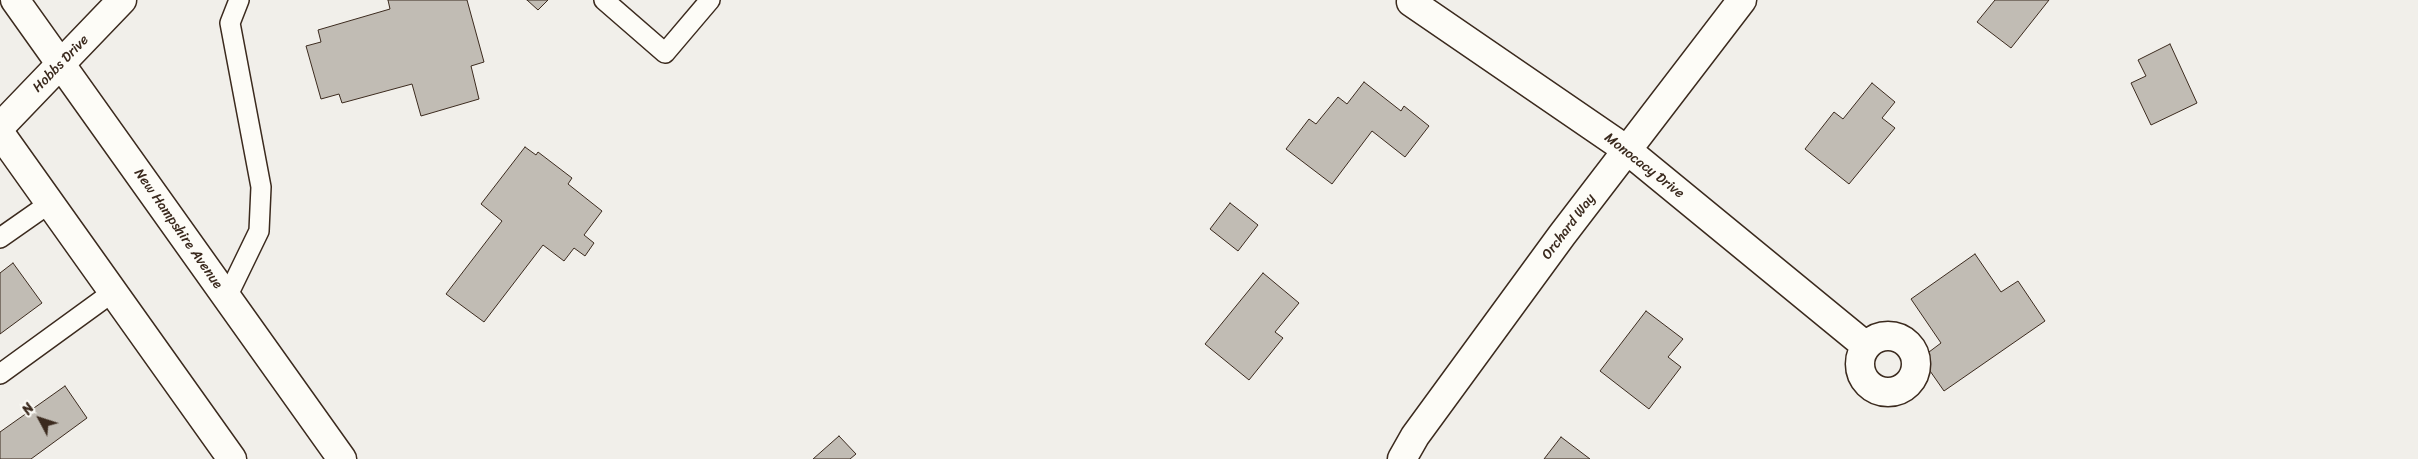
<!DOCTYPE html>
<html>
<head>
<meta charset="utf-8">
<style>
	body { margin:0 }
	#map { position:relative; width:2418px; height:459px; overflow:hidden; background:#f1efea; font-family:Sriracha,sans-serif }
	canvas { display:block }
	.north { position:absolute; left:15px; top:394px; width:50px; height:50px; -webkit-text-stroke:4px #fdfcf7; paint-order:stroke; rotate:310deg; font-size:14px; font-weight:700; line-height:20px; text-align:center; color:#3b2a1e }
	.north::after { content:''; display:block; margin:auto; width:18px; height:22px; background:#3b2a1e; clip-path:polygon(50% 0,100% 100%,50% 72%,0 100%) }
</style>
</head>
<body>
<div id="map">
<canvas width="2418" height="459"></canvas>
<div class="north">N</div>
</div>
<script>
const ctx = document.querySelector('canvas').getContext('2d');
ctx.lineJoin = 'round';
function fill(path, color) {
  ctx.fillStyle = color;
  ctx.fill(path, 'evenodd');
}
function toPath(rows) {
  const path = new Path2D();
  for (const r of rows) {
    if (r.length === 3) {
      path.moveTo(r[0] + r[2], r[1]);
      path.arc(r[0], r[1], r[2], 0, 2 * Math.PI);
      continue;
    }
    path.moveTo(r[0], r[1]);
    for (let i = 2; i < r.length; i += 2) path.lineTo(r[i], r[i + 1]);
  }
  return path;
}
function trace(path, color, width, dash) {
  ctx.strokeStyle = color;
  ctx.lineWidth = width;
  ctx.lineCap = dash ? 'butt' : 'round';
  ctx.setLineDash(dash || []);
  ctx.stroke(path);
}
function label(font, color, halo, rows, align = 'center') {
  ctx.font = font + ' Sriracha,sans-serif';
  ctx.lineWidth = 4.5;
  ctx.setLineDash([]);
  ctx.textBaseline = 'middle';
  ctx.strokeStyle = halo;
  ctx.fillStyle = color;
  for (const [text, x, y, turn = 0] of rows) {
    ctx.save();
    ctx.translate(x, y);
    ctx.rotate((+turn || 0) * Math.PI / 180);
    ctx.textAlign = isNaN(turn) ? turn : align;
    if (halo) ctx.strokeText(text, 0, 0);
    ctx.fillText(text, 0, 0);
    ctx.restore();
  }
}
const building = toPath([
	[388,0,467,0,484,62,471,66,479,99,421,116,412,84,342,103,339,94,321,99,306,46,321,42,318,30,390,9,388,0],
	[527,0,548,0,538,10,527,0],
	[1995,0,2049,0,2011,48,1977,22,1995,0],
	[2170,44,2197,103,2151,125,2131,83,2146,76,2138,60,2170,44],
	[1364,82,1401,111,1404,106,1429,126,1405,157,1372,131,1332,184,1286,149,1309,119,1316,124,1338,97,1347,104,1364,82],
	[1872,83,1895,102,1882,118,1895,128,1849,184,1805,149,1834,112,1843,119,1872,83],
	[525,147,536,155,538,152,572,178,568,184,602,211,584,235,594,243,585,256,574,248,564,261,543,245,484,322,446,294,502,221,481,204,525,147],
	[1230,203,1258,225,1238,251,1210,229,1230,203],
	[1975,254,2001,292,2018,281,2045,321,1944,391,1921,358,1941,343,1911,299,1975,254],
	[13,263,42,303,0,334,0,273,13,263],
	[1263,273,1299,303,1275,332,1283,338,1249,380,1205,344,1263,273],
	[1646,311,1683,339,1668,357,1681,367,1649,409,1600,371,1646,311],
	[65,386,87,418,31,459,0,459,0,432,65,386],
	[839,436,856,454,850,459,813,459,839,436],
	[1561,437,1590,459,1544,459,1561,437]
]);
const lane = toPath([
	[604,0,665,53,710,0],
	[0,238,50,203],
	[227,297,259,231,261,187,230,23,239,0],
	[0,374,113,292]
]);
const street = toPath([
	[1411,2,1627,150,1866,346],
	[0,127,122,0],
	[1888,364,28],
	[1402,459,1415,436,1562,235,1742,0]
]);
const primary = toPath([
	[15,0,342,459],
	[0,133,232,459]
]);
const streetNames = [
	["Hobbs Drive",61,64,-46],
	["Monocacy Drive",1644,166,38],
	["Orchard Way",1569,227,-53],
	["New Hampshire Avenue",178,229,55]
];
fill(building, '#c1bcb4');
trace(building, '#3b2a1e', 1);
trace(lane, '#3b2a1e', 22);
trace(street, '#3b2a1e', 31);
trace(primary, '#3b2a1e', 31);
trace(lane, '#fdfcf7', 19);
trace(street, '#fdfcf7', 28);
trace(primary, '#fdfcf7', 28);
label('14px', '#3b2a1e', '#fdfcf7', streetNames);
</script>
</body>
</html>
